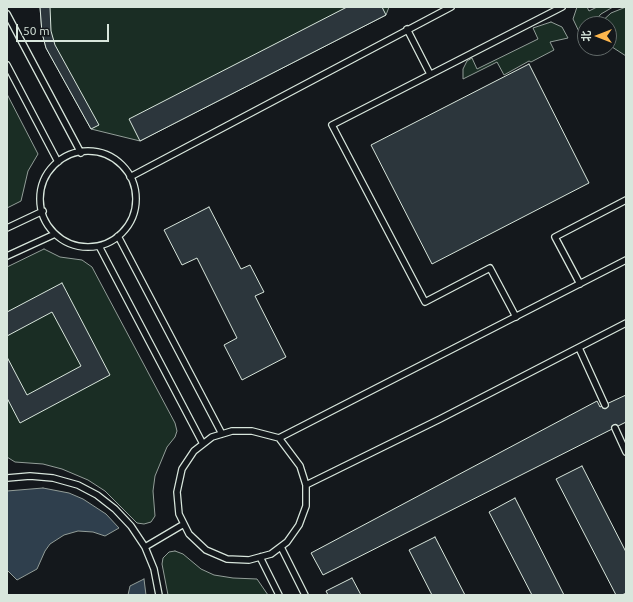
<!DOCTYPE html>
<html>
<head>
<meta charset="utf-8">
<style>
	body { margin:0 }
	#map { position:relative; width:633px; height:602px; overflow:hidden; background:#14181c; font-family:Ubuntu,"Noto Sans SC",sans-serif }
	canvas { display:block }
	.frame { position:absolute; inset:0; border:8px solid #d8e6dc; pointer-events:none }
	.north { position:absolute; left:577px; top:16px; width:40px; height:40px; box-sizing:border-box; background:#14181c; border:1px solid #626a69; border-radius:50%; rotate:270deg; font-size:11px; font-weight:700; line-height:16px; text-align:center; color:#d8e6dc }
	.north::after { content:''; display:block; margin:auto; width:14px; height:18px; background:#ffb74d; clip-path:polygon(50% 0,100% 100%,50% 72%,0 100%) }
	.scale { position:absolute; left:16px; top:24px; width:93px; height:18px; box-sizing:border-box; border:2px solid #d8e6dc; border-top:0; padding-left:5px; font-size:12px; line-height:14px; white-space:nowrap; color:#d8e6dc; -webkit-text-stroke:3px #14181c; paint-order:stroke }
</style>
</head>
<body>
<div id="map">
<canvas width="633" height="602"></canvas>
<div class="frame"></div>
<div class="north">北</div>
<div class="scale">50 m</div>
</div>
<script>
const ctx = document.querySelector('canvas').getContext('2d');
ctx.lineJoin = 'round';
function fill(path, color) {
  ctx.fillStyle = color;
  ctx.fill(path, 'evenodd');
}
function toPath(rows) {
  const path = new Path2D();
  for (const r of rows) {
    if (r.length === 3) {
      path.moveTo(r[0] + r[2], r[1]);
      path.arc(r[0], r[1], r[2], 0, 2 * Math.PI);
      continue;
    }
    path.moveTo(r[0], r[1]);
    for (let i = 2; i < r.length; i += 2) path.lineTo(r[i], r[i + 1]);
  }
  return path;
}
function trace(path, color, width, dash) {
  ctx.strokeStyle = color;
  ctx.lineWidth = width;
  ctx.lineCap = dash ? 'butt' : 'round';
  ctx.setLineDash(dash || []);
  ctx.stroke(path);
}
const green = toPath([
	[40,7,389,7,386,15,140,141,91,129,46,48,42,33,40,7],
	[577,7,587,7,589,11,597,7,613,7,601,14,592,24,585,24,585,38,582,38,573,19,577,7],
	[626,7,626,56,609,45,609,24,599,24,611,13,626,7],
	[551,22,562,27,568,38,550,42,554,50,531,62,529,61,504,75,497,62,463,79,463,69,467,61,472,58,477,69,538,39,533,28,551,22],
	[7,94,38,154,28,171,21,201,7,208,7,94],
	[44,249,60,257,82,260,92,267,175,423,177,431,175,437,167,447,155,476,153,491,155,516,151,522,144,524,137,523,105,491,88,480,62,469,43,464,15,462,7,457,7,267,44,249],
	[175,551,183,554,201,569,214,575,233,578,257,579,268,595,168,595,162,564,163,558,169,552,175,551]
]);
const water = toPath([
	[43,488,69,493,83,499,106,514,119,528,105,536,93,532,78,531,64,535,50,544,45,551,37,569,17,580,7,570,7,491,43,488],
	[144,579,146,595,128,595,130,586,144,579]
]);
const building = toPath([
	[40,7,50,7,51,31,55,45,99,125,91,129,46,48,42,33,40,7],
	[347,7,382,7,386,15,140,141,129,119,347,7],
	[529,64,589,183,432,264,371,145,529,64],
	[209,207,241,269,250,265,264,292,255,296,286,357,242,380,224,345,237,338,197,258,182,265,164,230,209,207],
	[62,283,110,375,20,423,7,398,7,357,27,395,81,366,52,312,7,336,7,312,62,283],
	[626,395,626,422,323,575,311,553,597,401,600,407,626,395],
	[582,466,626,552,626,593,622,595,616,595,556,479,582,466],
	[515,498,564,595,532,595,489,512,515,498],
	[435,537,465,595,432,595,409,550,435,537],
	[352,578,361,595,328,595,326,591,352,578]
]);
const service = toPath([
	[7,14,81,153],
	[407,29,430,74],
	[7,65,58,162],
	[88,199,48],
	[130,177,451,7],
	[7,228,43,211],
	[118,236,222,434],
	[99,246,203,444],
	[7,256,55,234],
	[580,284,555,237,626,200],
	[516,317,490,268,425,302,332,125,562,7],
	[579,348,605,405],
	[615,428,626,452],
	[232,431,252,431,279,438,300,466,306,485,306,506,299,525,287,542,271,554,249,560,227,559,206,550,189,534,179,514,177,492,182,469,194,451,212,437,232,431],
	[279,438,626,260],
	[7,478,30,476,53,478,78,485,97,495,115,509,131,526,145,547,154,569,159,595],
	[306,485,440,419,626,323],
	[145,547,184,524],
	[281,547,305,595],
	[260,557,279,595]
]);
fill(green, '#1a2d24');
trace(green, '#939e99', 1);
fill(water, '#2f3f4d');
trace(water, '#939e99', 1);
fill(building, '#2c363c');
trace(building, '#d8e6dc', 1);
trace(service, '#d8e6dc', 8);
trace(service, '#14181c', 5.5);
</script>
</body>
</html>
